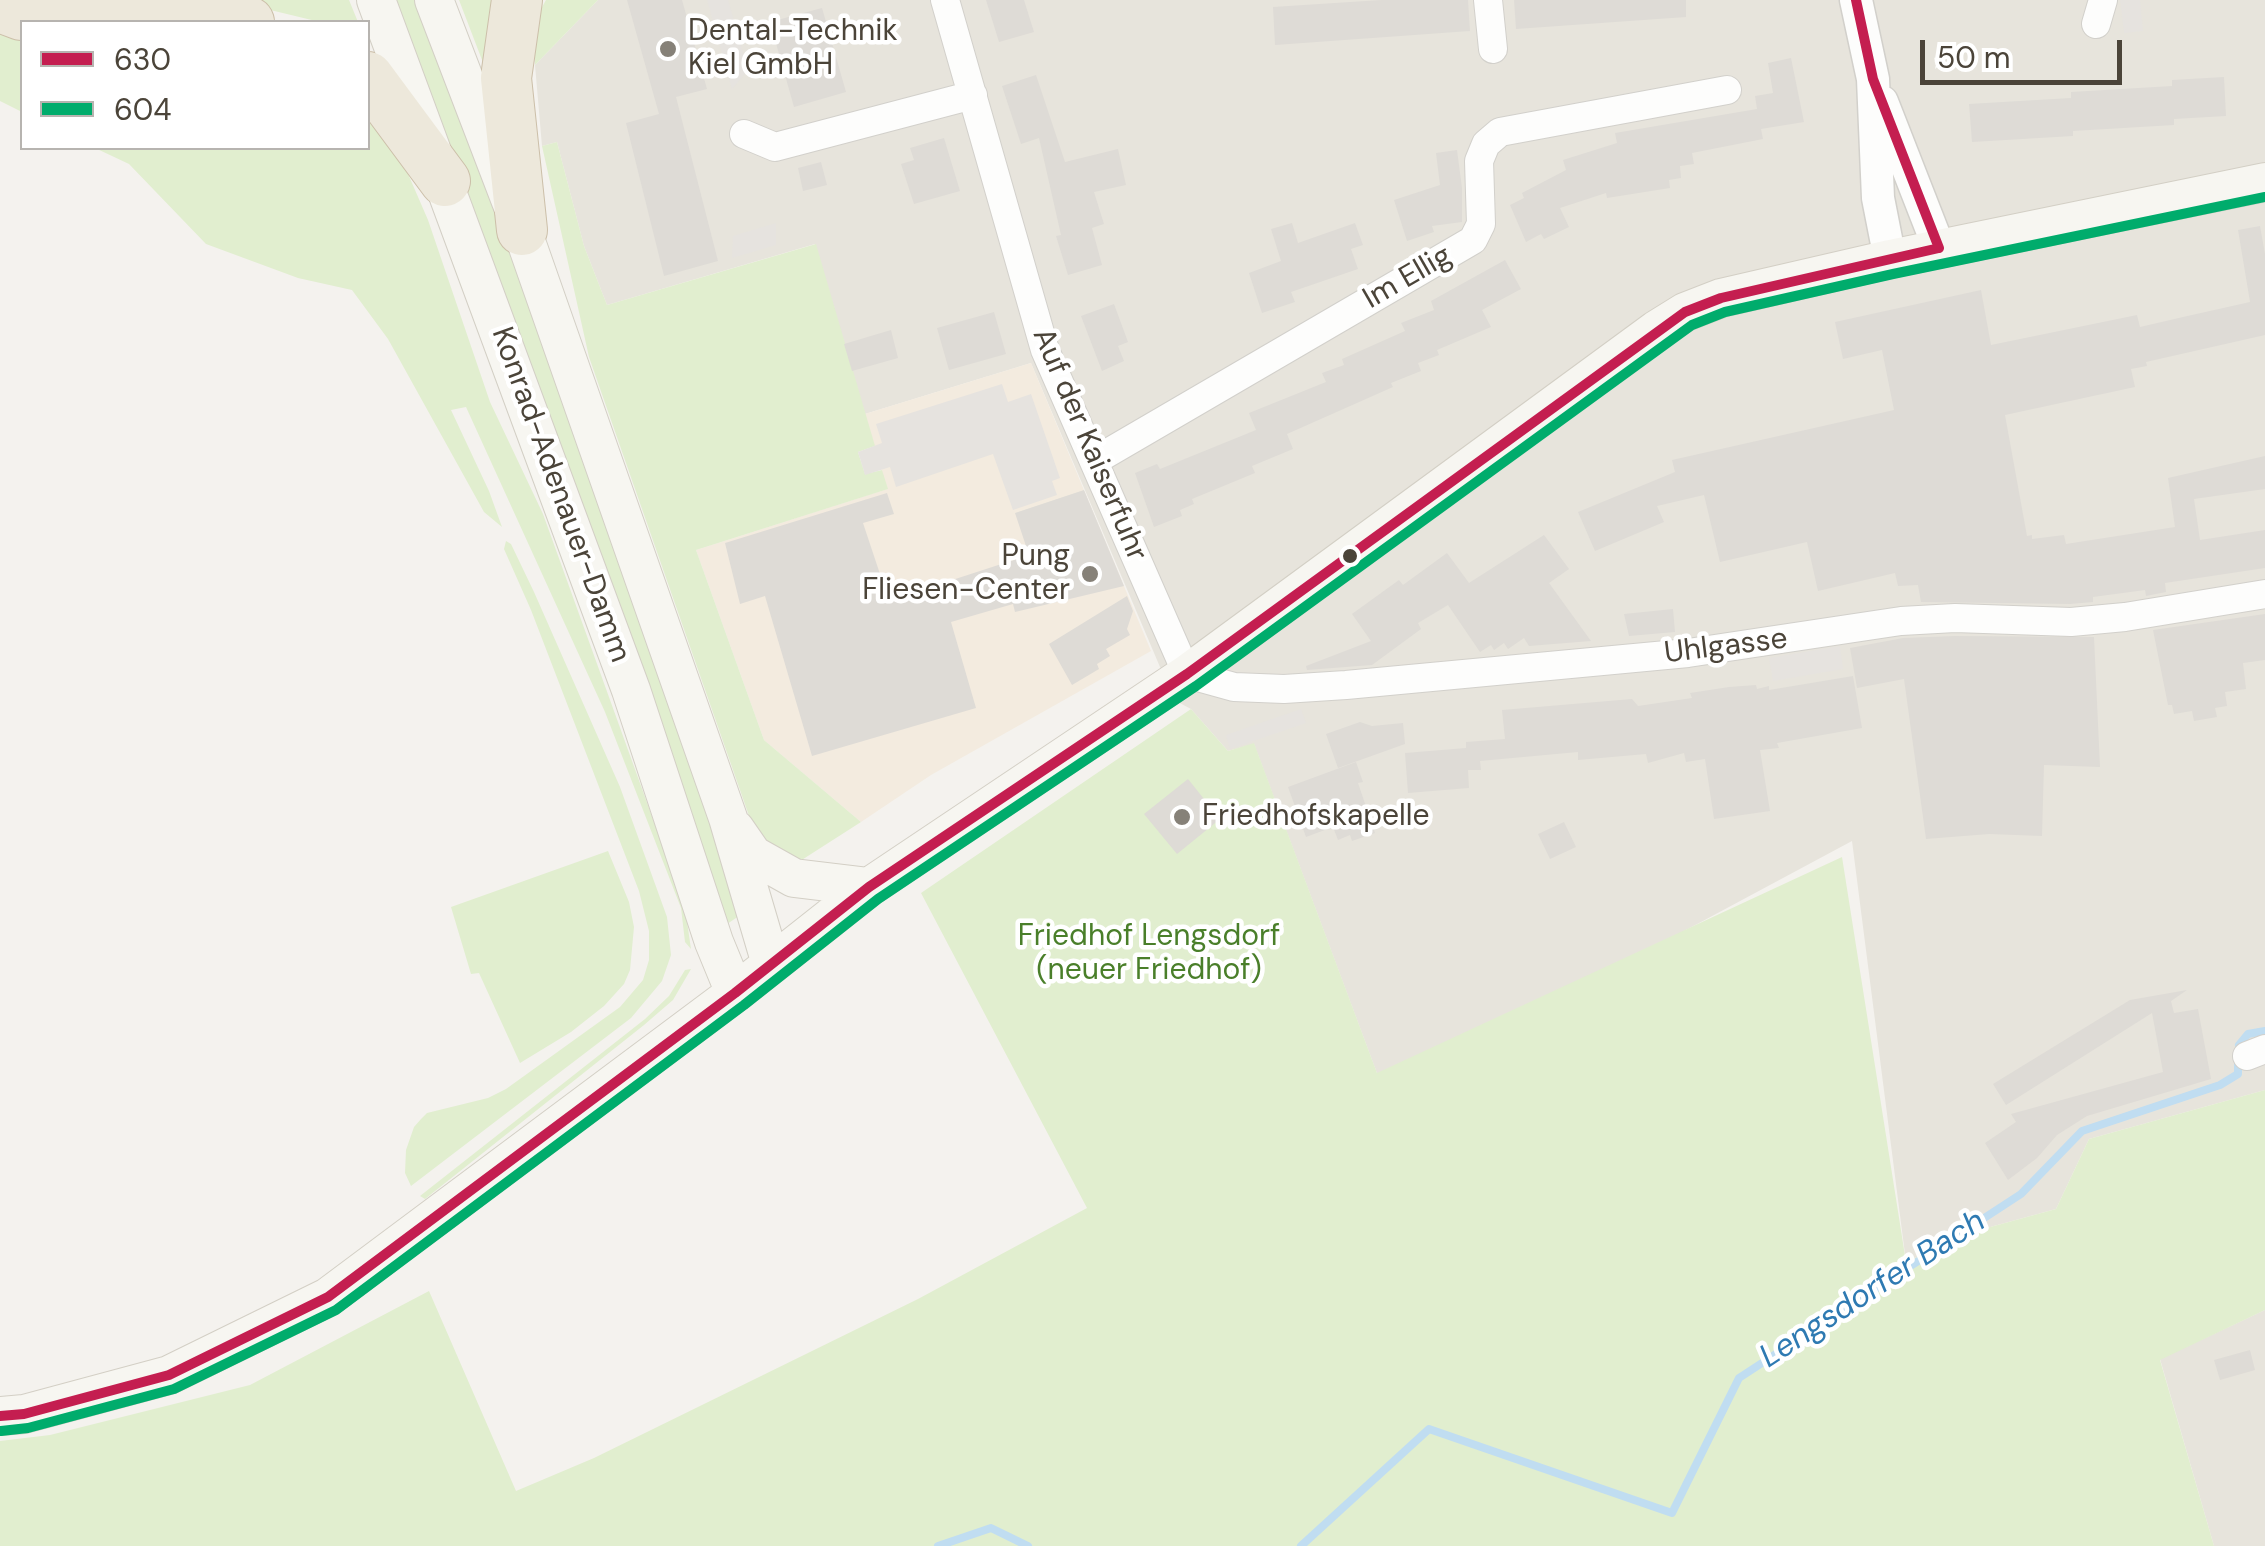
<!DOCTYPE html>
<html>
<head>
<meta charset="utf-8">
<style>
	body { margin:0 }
	#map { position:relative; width:2265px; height:1546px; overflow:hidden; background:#f4f2ee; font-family:"DM Sans",sans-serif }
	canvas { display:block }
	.legend { position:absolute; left:20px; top:20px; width:350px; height:130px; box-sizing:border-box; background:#fff; border:2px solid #b7b4b0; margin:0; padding:12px 18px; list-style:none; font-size:30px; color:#4b4439 }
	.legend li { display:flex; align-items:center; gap:20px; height:50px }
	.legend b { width:50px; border:2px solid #b7b4b0 }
	.scale { position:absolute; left:1920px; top:40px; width:202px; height:45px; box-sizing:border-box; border:5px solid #4b4439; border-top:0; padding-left:12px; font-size:30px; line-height:35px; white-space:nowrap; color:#4b4439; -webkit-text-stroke:8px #fff; paint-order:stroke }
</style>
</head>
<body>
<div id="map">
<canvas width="2265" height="1546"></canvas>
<ul class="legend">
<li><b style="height:12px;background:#c41e50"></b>630</li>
<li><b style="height:12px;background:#00ac6c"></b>604</li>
</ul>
<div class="scale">50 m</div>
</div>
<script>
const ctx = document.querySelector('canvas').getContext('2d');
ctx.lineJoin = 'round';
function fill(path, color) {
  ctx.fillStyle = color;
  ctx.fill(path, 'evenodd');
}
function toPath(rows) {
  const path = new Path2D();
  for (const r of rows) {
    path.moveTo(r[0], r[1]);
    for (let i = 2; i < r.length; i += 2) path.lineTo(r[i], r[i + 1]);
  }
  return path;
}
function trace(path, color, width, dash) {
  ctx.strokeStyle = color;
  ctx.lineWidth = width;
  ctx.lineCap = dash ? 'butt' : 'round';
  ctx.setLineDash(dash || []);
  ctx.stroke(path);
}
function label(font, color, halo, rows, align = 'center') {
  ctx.font = font + ' "DM Sans",sans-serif';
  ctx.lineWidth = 9;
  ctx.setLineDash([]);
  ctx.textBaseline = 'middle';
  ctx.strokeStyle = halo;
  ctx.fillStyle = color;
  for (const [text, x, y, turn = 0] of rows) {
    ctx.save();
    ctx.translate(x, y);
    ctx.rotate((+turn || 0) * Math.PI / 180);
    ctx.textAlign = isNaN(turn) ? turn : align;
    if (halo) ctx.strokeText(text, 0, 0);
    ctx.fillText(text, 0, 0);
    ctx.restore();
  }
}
const residential = toPath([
	[598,0,2265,0,2265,1090,2089,1139,2056,1209,1972,1232,1906,1262,1852,841,1384,1092,1254,744,1228,751,1191,709,1174,700,1031,363,865,414,815,244,607,305,584,246,557,142,542,146,535,65],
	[2265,1310,2265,1546,2214,1546,2160,1359]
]);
const commercial = toPath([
	[1031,363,1151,651,931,775,861,822,764,740,696,550,887,489,865,414]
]);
const green = toPath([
	[36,0,349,0,358,22,320,22,233,1],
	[392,0,416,0,505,237,745,912,727,924],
	[459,0,501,0,487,73],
	[546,0,598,0,535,65,533,23],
	[0,31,22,37,22,112,0,101],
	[368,105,386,123,428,220,490,402,543,514,685,908,691,949,685,942,681,908,605,712,466,407,451,410,489,491,502,527,484,512,388,339,352,290,298,278,206,244,129,164,95,148,368,148],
	[557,142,584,246,607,305,816,244,875,446,858,452,865,474,882,470,888,489,696,550,764,740,861,822,797,863,755,833,589,357,542,146],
	[506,541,511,544,534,592,620,787,667,917,671,955,662,981,631,1018,411,1186,405,1173,406,1150,414,1127,421,1119,427,1113,488,1098,506,1089,620,1007,643,980,649,960,649,931,639,891,531,610,504,549],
	[1191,709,1228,751,1254,743,1377,1073,1842,857,1906,1262,1972,1232,2056,1209,2089,1139,2265,1090,2265,1310,2160,1360,2214,1546,0,1546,0,1441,50,1435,250,1385,429,1291,516,1491,594,1458,918,1299,1087,1208,921,893],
	[608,851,629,902,634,927,630,970,624,984,604,1006,571,1032,520,1063,479,973,471,974,451,907],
	[691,969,673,1000,644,1025,425,1199,420,1196,645,1019,669,996,685,970]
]);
const parking = toPath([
	[707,0,728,0,748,70,732,89],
	[2120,0,2140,0,2143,31,2124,33],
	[776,223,776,245,732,258,733,236],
	[1002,384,1008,402,1031,394,1060,478,1052,481,1057,495,1013,510,993,454,896,487,890,467,865,475,858,452,882,443,876,424],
	[1840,646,1843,669,1773,681,1769,658],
	[1301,709,1306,723,1230,749,1226,735]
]);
const stream = toPath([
	[2239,1045,2248,1034,2265,1031],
	[938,1546,991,1528,1028,1546],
	[1301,1546,1429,1429,1672,1513,1739,1378,2021,1194,2082,1131,2220,1085,2238,1074,2238,1063]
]);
const building = toPath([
	[627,0,682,0,707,89,676,97,718,261,664,276,626,123,659,114],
	[986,0,1024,0,1034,32,999,42],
	[1381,0,1468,0,1470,31,1275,45,1273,7],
	[1514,0,1686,0,1686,17,1516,29],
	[822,8,846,92,794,107,770,22],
	[1791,58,1804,122,1761,129,1763,139,1692,153,1694,164,1680,166,1681,178,1669,180,1670,188,1607,198,1606,193,1560,208,1569,227,1544,239,1541,234,1526,242,1510,205,1524,198,1522,193,1566,170,1563,160,1617,143,1615,133,1757,109,1755,96,1773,93,1768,63],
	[1036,75,1065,162,1118,149,1126,185,1094,192,1104,224,1092,228,1102,265,1068,275,1056,236,1061,235,1039,138,1021,144,1002,86],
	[2224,77,2226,116,2174,119,2174,125,2073,131,2073,136,1972,142,1969,104,2071,98,2071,92,2172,86,2172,80],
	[944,138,960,191,914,204,901,164,914,160,910,148],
	[1457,150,1462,188,1462,222,1432,226,1434,232,1407,241,1394,200,1440,185,1436,153],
	[821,162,827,185,803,191,798,168],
	[1292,223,1298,243,1355,223,1363,245,1351,249,1358,269,1291,292,1295,302,1262,313,1249,273,1281,261,1271,229],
	[2260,226,2265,254,2265,335,2146,362,2147,366,2131,369,2135,387,2005,415,2027,536,2032,535,2032,539,2064,535,2066,544,2175,527,2168,478,2265,456,2265,489,2194,499,2200,540,2265,530,2265,568,2165,583,2166,592,2146,596,2145,590,2093,597,2093,602,2070,604,1921,602,1918,585,1898,586,1895,573,1818,591,1807,542,1720,562,1704,495,1657,506,1664,522,1595,551,1578,512,1675,472,1672,460,1894,410,1882,350,1843,359,1835,322,1981,290,1991,345,2137,315,2140,327,2183,317,2250,302,2238,230],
	[1505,260,1521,289,1482,310,1491,327,1437,350,1439,355,1418,363,1421,371,1391,383,1393,387,1287,434,1293,449,1252,466,1255,473,1192,499,1194,504,1180,510,1182,516,1154,527,1135,473,1157,464,1160,469,1256,430,1249,413,1326,382,1322,373,1344,365,1342,359,1405,331,1401,323,1434,310,1431,301],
	[1114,304,1128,342,1118,346,1124,361,1102,371,1081,316],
	[994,312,1006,354,949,370,937,328],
	[891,330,898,358,852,371,844,344],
	[1084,490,1124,586,1015,612,1013,604,951,622,976,708,812,756,765,596,740,604,725,543,887,493,894,514,863,523,887,595,939,580,940,584,1029,555,1015,513],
	[1544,535,1569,569,1549,583,1591,641,1529,646,1524,638,1508,649,1504,643,1494,650,1491,645,1480,652,1448,605,1418,623,1421,629,1372,665,1307,670,1306,666,1371,641,1352,614,1399,580,1403,585,1447,553,1469,583],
	[1127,596,1133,611,1127,629,1130,635,1106,649,1110,656,1097,664,1099,669,1072,685,1049,644],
	[1673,609,1675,632,1629,636,1624,614],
	[2265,614,2265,660,2243,663,2246,689,2225,692,2227,706,2215,708,2217,717,2194,721,2192,711,2174,714,2172,705,2168,705,2153,630],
	[1955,636,2094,637,2100,767,2044,765,2042,836,1989,834,1926,839,1904,679,1857,688,1850,648,1903,638],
	[1853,676,1862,728,1777,743,1779,748,1760,750,1770,811,1714,819,1705,759,1686,762,1684,753,1648,763,1646,754,1578,760,1578,752,1480,761,1481,770,1468,770,1469,788,1408,793,1405,753,1466,748,1466,742,1505,739,1502,710,1632,699,1638,706,1692,698,1690,693,1729,687,1756,685,1757,689,1769,686,1769,690],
	[1360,722,1372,726,1403,723,1405,744,1338,768,1326,734],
	[1356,762,1363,782,1358,783,1375,833,1352,841,1350,835,1338,840,1333,827,1306,837,1288,787],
	[1188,779,1220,819,1177,854,1144,814],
	[1564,822,1576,847,1550,859,1538,834],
	[2187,990,2171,1001,2174,1013,2198,1009,2211,1079,2087,1116,2057,1135,2037,1158,2008,1180,1985,1143,2016,1122,2011,1114,2163,1072,2152,1013,2006,1105,1993,1084,2130,1000],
	[2250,1350,2255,1370,2220,1380,2214,1360]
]);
const minor = toPath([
	[945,0,1045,350,1187,674,1234,687,1284,689,1346,685,1688,653,1901,621,1955,618,2071,622,2125,617,2265,594],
	[1488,0,1493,49],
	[2096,24,2103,0],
	[744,134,775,147,973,95],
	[1094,461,1473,240,1481,224,1479,161,1486,144,1500,132,1727,90],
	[2247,1056,2265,1049]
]);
const tertiary = toPath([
	[1856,0,1873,79,1878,198,1890,259],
	[1882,102,1939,248]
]);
const secondary = toPath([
	[376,0,631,690,714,942,735,993],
	[434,0,522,230,728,818,771,964],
	[735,829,753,855,794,878,869,887],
	[0,1416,24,1414,169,1375,328,1297,735,993,869,887,1187,674,1656,330,1685,312,1721,298,1890,259,2265,182]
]);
const motorway = toPath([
	[517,0,506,78,522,230],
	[0,7,21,15,90,22,230,20,249,22],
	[368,77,445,181]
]);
const bus1 = toPath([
	[1856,0,1873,79,1939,248],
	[0,1416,24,1414,169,1375,328,1297,735,993,869,887,1187,674,1685,312,1721,298,1939,248]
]);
const bus2 = toPath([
	[1,1431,28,1428,174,1389,336,1310,744,1005,878,899,1196,686,1692,325,1725,312,1893,274,2265,197]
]);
const markers = [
	[668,49,10,"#868178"],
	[1350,556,9,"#4b4439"],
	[1090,574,10,"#868178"],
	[1182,817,10,"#868178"]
];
const poiNames = [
	["Dental-Technik",688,32],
	["Kiel GmbH",688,66],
	["Pung",1070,557,"right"],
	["Fliesen-Center",1070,591,"right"],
	["Friedhofskapelle",1202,817]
];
const streetNames = [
	["Im Ellig",1408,278,-30],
	["Auf der Kaiserfuhr",1089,445,67],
	["Konrad-Adenauer-Damm",560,495,70],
	["Uhlgasse",1726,647,-7]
];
const parkNames = [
	["Friedhof Lengsdorf",1149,937],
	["(neuer Friedhof)",1149,971]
];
const waterNames = [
	["Lengsdorfer Bach",1873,1290,-33]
];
fill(residential, '#e7e4dc');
fill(commercial, '#f3ebdf');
fill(green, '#e1eecf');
fill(parking, '#e6e3df');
trace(stream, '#c0ddf1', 8);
fill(building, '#dedbd6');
trace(minor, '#d2d0cb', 30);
trace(tertiary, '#d2d0cb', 35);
trace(secondary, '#d3cfc5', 40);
trace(motorway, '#ccbfa9', 52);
trace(minor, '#fdfdfc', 28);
trace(tertiary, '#fdfdfc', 32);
trace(secondary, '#f7f6f1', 38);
trace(motorway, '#ede8db', 50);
trace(bus1, '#c41e50', 10);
trace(bus2, '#00ac6c', 10);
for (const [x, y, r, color] of markers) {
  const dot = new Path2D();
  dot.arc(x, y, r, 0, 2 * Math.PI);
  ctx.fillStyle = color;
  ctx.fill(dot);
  trace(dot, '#fff', 4);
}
label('30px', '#4b4439', '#fff', poiNames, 'left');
label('30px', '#4b4439', '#fff', streetNames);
label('30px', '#4a7f2a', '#fff', parkNames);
label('italic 32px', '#2e7ab2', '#fff', waterNames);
</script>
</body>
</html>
